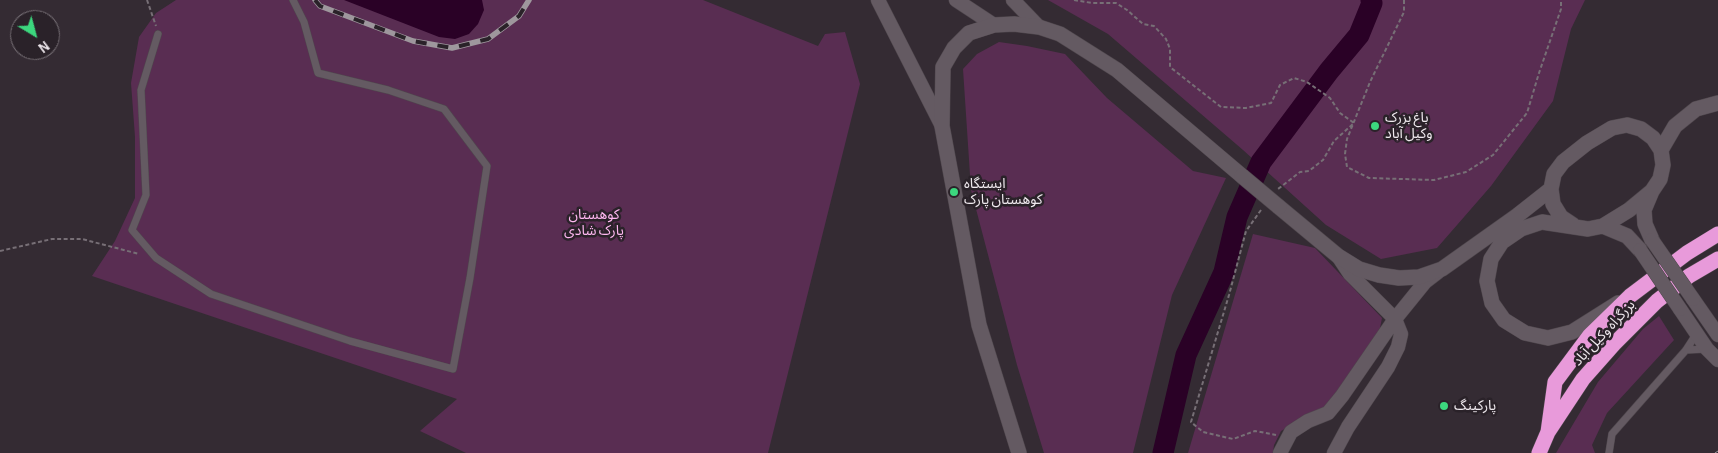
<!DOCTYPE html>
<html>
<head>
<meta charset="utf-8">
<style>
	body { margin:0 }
	#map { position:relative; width:1718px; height:453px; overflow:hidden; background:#342b33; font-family:"Alegreya Sans",sans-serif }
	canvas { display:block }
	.north { position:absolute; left:10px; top:10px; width:50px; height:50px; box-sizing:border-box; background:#2a2229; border:1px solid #797278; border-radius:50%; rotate:143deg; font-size:14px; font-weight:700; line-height:20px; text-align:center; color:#efe9ee }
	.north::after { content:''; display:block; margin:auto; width:18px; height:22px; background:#3cd77e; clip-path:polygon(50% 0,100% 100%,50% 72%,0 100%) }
</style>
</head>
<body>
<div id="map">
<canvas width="1718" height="453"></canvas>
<div class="north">N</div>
</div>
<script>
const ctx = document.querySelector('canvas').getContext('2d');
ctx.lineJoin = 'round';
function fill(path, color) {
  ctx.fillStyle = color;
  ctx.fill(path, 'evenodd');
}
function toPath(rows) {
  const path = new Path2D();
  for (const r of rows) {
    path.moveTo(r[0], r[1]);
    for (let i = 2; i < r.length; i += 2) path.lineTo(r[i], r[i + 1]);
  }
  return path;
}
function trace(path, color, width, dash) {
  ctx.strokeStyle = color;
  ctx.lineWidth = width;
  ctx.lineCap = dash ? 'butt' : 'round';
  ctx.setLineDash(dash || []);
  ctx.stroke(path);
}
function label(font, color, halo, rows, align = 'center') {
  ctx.font = font + ' "Alegreya Sans","Noto Sans Arabic",sans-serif';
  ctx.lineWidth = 5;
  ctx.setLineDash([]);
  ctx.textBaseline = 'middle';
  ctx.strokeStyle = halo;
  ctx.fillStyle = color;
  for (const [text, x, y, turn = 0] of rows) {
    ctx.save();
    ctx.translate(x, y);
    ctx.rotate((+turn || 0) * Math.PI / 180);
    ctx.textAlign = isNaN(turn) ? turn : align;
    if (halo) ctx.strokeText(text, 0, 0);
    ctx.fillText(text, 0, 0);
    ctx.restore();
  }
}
const green = toPath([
	[176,0,703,0,818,46,825,34,845,32,860,84,768,453,466,453,420,431,457,399,92,276,115,241,135,198,135,137,131,83,139,37,156,13],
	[1048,0,1585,0,1571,29,1553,101,1491,186,1437,248,1381,259,1326,225,1243,150,1108,34],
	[999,42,1027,46,1065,54,1107,98,1193,171,1226,178,1172,295,1133,453,1044,453,1017,365,971,190,963,69,977,54],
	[1253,234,1315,248,1382,318,1379,333,1329,405,1281,431,1274,445,1273,453,1188,453],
	[1659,316,1674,340,1607,413,1592,445,1595,453,1556,453,1598,382,1643,329]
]);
const water = toPath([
	[344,0,482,0,484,10,478,24,469,34,455,39,439,37]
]);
const river = toPath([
	[1163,453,1186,355,1224,272,1237,217,1261,162,1329,71,1359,35,1372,3,1371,0]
]);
const path = toPath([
	[147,0,156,26],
	[1074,0,1092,3,1116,3,1127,10,1143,24,1154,26,1166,39,1170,49,1170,67,1221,107,1246,108,1271,103,1280,85,1294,78,1307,82,1330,98,1340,113,1354,123,1334,141,1323,160,1309,171,1300,172,1278,189],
	[1404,0,1404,12,1370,82,1347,139,1345,154,1347,167,1369,178,1434,180,1466,172,1493,155,1527,113,1539,73,1561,9,1561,0],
	[1261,210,1246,231,1229,295,1191,422,1203,432,1233,439,1255,431,1276,435],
	[0,251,52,239,82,239,139,254]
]);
const lane = toPath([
	[158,34,141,90,146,195,132,230,156,258,211,294,350,341,453,369,470,278,487,166,444,109,388,90,318,73,304,22,293,0],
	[1686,350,1707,349],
	[1609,453,1612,434,1686,350,1697,333]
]);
const street = toPath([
	[878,0,942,126],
	[956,0,994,25],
	[1013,0,1039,27],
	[1693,299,1718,335],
	[1680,309,1707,349,1718,360],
	[1280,453,1291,432,1308,421,1328,413,1342,396,1395,319,1425,282,1438,272],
	[1334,453,1348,427,1388,367,1398,347,1401,334,1395,319,1350,274,1338,256]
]);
const secondary = toPath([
	[1661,150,1675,126,1696,109,1718,103],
	[1279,207,1338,256,1359,269,1379,275,1399,278,1419,277,1442,269,1518,215,1551,189],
	[1573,225,1561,217,1553,204,1551,189,1554,174,1563,162,1587,143,1612,128,1627,125,1641,129,1653,138,1661,150,1663,165,1660,179,1652,191,1644,210,1645,224,1652,240],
	[1603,226,1627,236,1640,250],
	[1618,303,1572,332,1548,338,1525,333,1504,320,1492,303,1487,281,1491,259,1502,242,1521,229,1542,222,1588,229,1603,226,1629,210,1652,191],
	[1019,453,979,325,942,126,943,67,954,48,969,33,994,25,1014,24,1039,27,1060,34,1117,70,1242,176]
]);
const highway = toPath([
	[1548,432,1555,382,1590,335,1630,296,1687,253,1718,234],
	[1539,453,1548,432,1583,379,1614,344,1657,301,1689,276,1718,259]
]);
const tram = toPath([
	[1715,453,1718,451]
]);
const rail = toPath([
	[315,0,320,6,413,41,452,48,488,39,519,16,529,0]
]);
const streetBridge = toPath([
	[1652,240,1693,299],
	[1640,250,1680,309]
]);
const secondaryBridge = toPath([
	[1242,176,1279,207]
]);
const markers = [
	[1375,126,5,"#3cd77e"],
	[954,192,5,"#3cd77e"],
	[1444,406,5,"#3cd77e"]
];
const poiNames = [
	["باغ بزرک",1385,118],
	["وکیل آباد",1385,134],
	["ایستگاه",964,184],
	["کوهستان پارک",964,200],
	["پارکینگ",1454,406]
];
const parkNames = [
	["کوهستان",594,215],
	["پارک شادی",594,231]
];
const streetNames = [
	["بزرگراه وکیل آباد",1604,333,-47]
];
fill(green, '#592d52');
fill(water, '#2a0126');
trace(river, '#2a0126', 21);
trace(lane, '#4f474d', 8);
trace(street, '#4f474d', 15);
trace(secondary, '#4f474d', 16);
trace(highway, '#4f474d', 16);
trace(path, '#776f76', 2, [4, 2.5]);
trace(lane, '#645a62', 7);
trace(street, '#645a62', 14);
trace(secondary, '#645a62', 15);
trace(highway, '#e89ada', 15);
trace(tram, '#9e979d', 1);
trace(rail, '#9e979d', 5.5);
trace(rail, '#2a2229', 4, [11]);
trace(streetBridge, '#4f474d', 15, []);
trace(secondaryBridge, '#4f474d', 16, []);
trace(streetBridge, '#645a62', 14);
trace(secondaryBridge, '#645a62', 15);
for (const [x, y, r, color] of markers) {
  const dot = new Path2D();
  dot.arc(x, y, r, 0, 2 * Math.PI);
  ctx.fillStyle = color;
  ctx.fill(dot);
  trace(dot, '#2a2229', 2);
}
label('14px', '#efe9ee', '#2a2229', poiNames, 'left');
label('14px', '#feb7f0', '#2a2229', parkNames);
label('14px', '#efe9ee', '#2a2229', streetNames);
</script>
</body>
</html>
